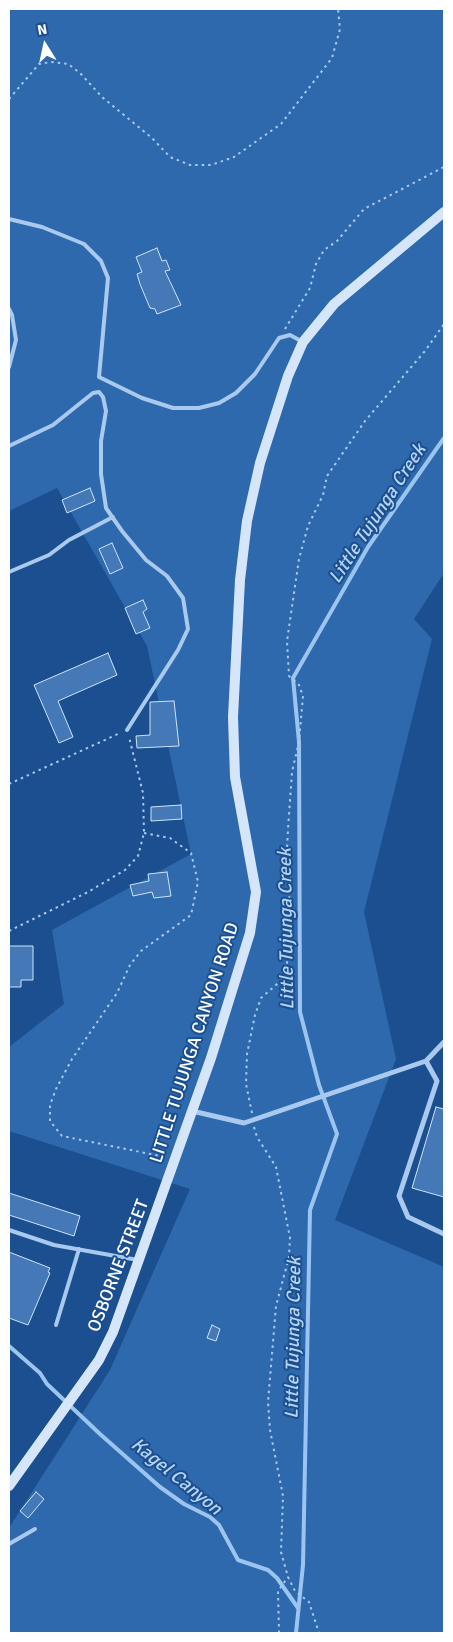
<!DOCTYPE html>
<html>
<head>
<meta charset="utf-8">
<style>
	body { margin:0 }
	#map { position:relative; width:453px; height:1642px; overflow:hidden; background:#1b4f8f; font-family:Signika,sans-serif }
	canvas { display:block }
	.frame { position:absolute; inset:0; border:10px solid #fff; pointer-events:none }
	.north { position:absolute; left:20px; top:20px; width:50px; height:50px; -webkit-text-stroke:4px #1b4f8f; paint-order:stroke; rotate:350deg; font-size:14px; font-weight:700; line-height:20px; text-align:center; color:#fff }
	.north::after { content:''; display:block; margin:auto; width:18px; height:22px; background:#fff; clip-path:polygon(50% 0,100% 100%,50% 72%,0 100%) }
</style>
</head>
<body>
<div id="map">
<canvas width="453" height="1642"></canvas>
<div class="frame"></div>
<div class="north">N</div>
</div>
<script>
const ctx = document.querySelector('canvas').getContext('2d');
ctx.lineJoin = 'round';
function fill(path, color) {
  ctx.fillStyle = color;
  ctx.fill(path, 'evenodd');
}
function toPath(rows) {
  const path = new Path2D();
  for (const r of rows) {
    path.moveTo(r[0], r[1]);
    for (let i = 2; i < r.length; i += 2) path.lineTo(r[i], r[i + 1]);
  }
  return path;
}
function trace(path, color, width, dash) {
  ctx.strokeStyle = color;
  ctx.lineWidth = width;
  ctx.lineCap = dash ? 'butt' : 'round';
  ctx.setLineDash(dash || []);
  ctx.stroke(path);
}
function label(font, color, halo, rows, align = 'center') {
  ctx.font = font + ' Signika,sans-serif';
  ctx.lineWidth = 4;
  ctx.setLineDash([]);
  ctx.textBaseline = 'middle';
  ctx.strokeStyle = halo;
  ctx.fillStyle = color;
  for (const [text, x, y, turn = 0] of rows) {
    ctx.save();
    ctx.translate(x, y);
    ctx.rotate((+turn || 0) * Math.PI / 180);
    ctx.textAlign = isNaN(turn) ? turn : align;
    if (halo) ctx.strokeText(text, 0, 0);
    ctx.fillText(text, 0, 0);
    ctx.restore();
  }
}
const green = toPath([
	[9,9,444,9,444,573,414,619,432,639,364,912,396,1059,335,1220,444,1267,444,1633,9,1633,9,1528,110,1370,190,1189,9,1131,9,1047,64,1004,52,930,191,854,147,646,57,488,9,511]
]);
const stream = toPath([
	[9,1346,40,1373,47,1384,100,1434,160,1487,184,1504,210,1517,219,1525,238,1560,268,1570,277,1578,298,1608],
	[296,1633,303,1565,310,1210,337,1134,319,1085,300,1012,299,742,293,678,368,547,444,438]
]);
const building = toPath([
	[157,248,162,261,166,260,170,270,165,271,181,305,157,314,155,309,150,308,140,284,137,274,142,272,136,257,157,248],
	[90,488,95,501,67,513,62,500,90,488],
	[112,543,123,568,110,574,99,549,112,543],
	[143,600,147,609,143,612,150,628,136,634,125,608,143,600],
	[108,653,117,675,58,701,73,737,59,743,34,685,108,653],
	[174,701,179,746,137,748,136,736,150,735,150,702,174,701],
	[181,805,182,819,151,821,151,807,181,805],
	[167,872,171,896,154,898,152,892,133,896,130,885,149,881,148,874,167,872],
	[9,946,33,946,33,980,21,980,21,987,9,987,9,946],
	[436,1107,444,1109,444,1197,412,1188,436,1107],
	[9,1193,80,1216,74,1236,9,1215,9,1193],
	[9,1252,50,1268,48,1272,50,1273,28,1325,9,1318,9,1252],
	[212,1325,220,1329,216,1341,207,1338,212,1325],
	[36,1492,44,1499,28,1518,20,1511,36,1492]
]);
const path = toPath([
	[9,99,39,64,51,62,68,64,80,73,102,97,152,138,170,157,190,165,211,165,234,157,281,124,332,58,340,29,338,9],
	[285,329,310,288,316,264,324,250,337,241,364,209,444,167],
	[9,784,120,733],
	[144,833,170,838,191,853,198,882,191,915,141,951,130,965,117,993,72,1059,56,1089,50,1105,50,1121,62,1136,165,1157],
	[9,931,88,892,125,870,138,856,144,833,143,793,129,737],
	[252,1113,246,1084,247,1054,255,1015,261,998,284,978,287,964,290,878,287,850,288,829,292,772,299,742,303,696,299,685,289,676,287,641,299,559,308,526,323,495,327,476,365,421,425,351,444,324],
	[254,1127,257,1137,276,1167,290,1238,289,1257,276,1306,268,1402,270,1430,283,1496,281,1552,288,1577,295,1591,309,1602,319,1633],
	[279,1633,278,1591,288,1577]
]);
const service = toPath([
	[9,219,42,227,84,244,101,261,108,278,99,377,142,398,173,408,199,408,219,403,236,393,255,374,279,338,290,335,301,341],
	[9,309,12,315,16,340,9,367],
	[9,446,53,425,93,393,99,392,103,397,106,411,101,441,101,474,106,508,122,531,146,560,167,576,183,598,188,629,178,650,127,730],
	[9,572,49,555,69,540,113,517],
	[9,1230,54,1245,138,1260],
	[56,1325,79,1249],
	[9,1544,35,1529]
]);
const minor = toPath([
	[426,1061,437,1081,399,1196,408,1217,444,1234],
	[192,1111,244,1123,426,1061,444,1042]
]);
const secondary = toPath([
	[9,1486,99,1360,113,1332,211,1058,250,933,256,892,235,777,233,717,240,580,247,521,260,463,288,376,303,342,334,304,444,212]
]);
const streetNames = [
	["LITTLE TUJUNGA CANYON ROAD",195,1043,-72],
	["OSBORNE STREET",119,1266,-69]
];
const waterNames = [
	["Little Tujunga Creek",378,514,-57],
	["Little Tujunga Creek",287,929,-91],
	["Little Tujunga Creek",294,1338,-89],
	["Kagel Canyon",176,1477,39]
];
fill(green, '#2e69ad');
trace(stream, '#9cc4f0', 4);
fill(building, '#4478b7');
trace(building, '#cfe3fa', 1);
trace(path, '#a9c9ee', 2, [2.5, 4]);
trace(service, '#a9c9ee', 4);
trace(minor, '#a9c9ee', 5);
trace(secondary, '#d6e6fa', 10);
label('18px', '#fff', '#1b4f8f', streetNames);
label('italic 19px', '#b5d3f5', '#1b4f8f', waterNames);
</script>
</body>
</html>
